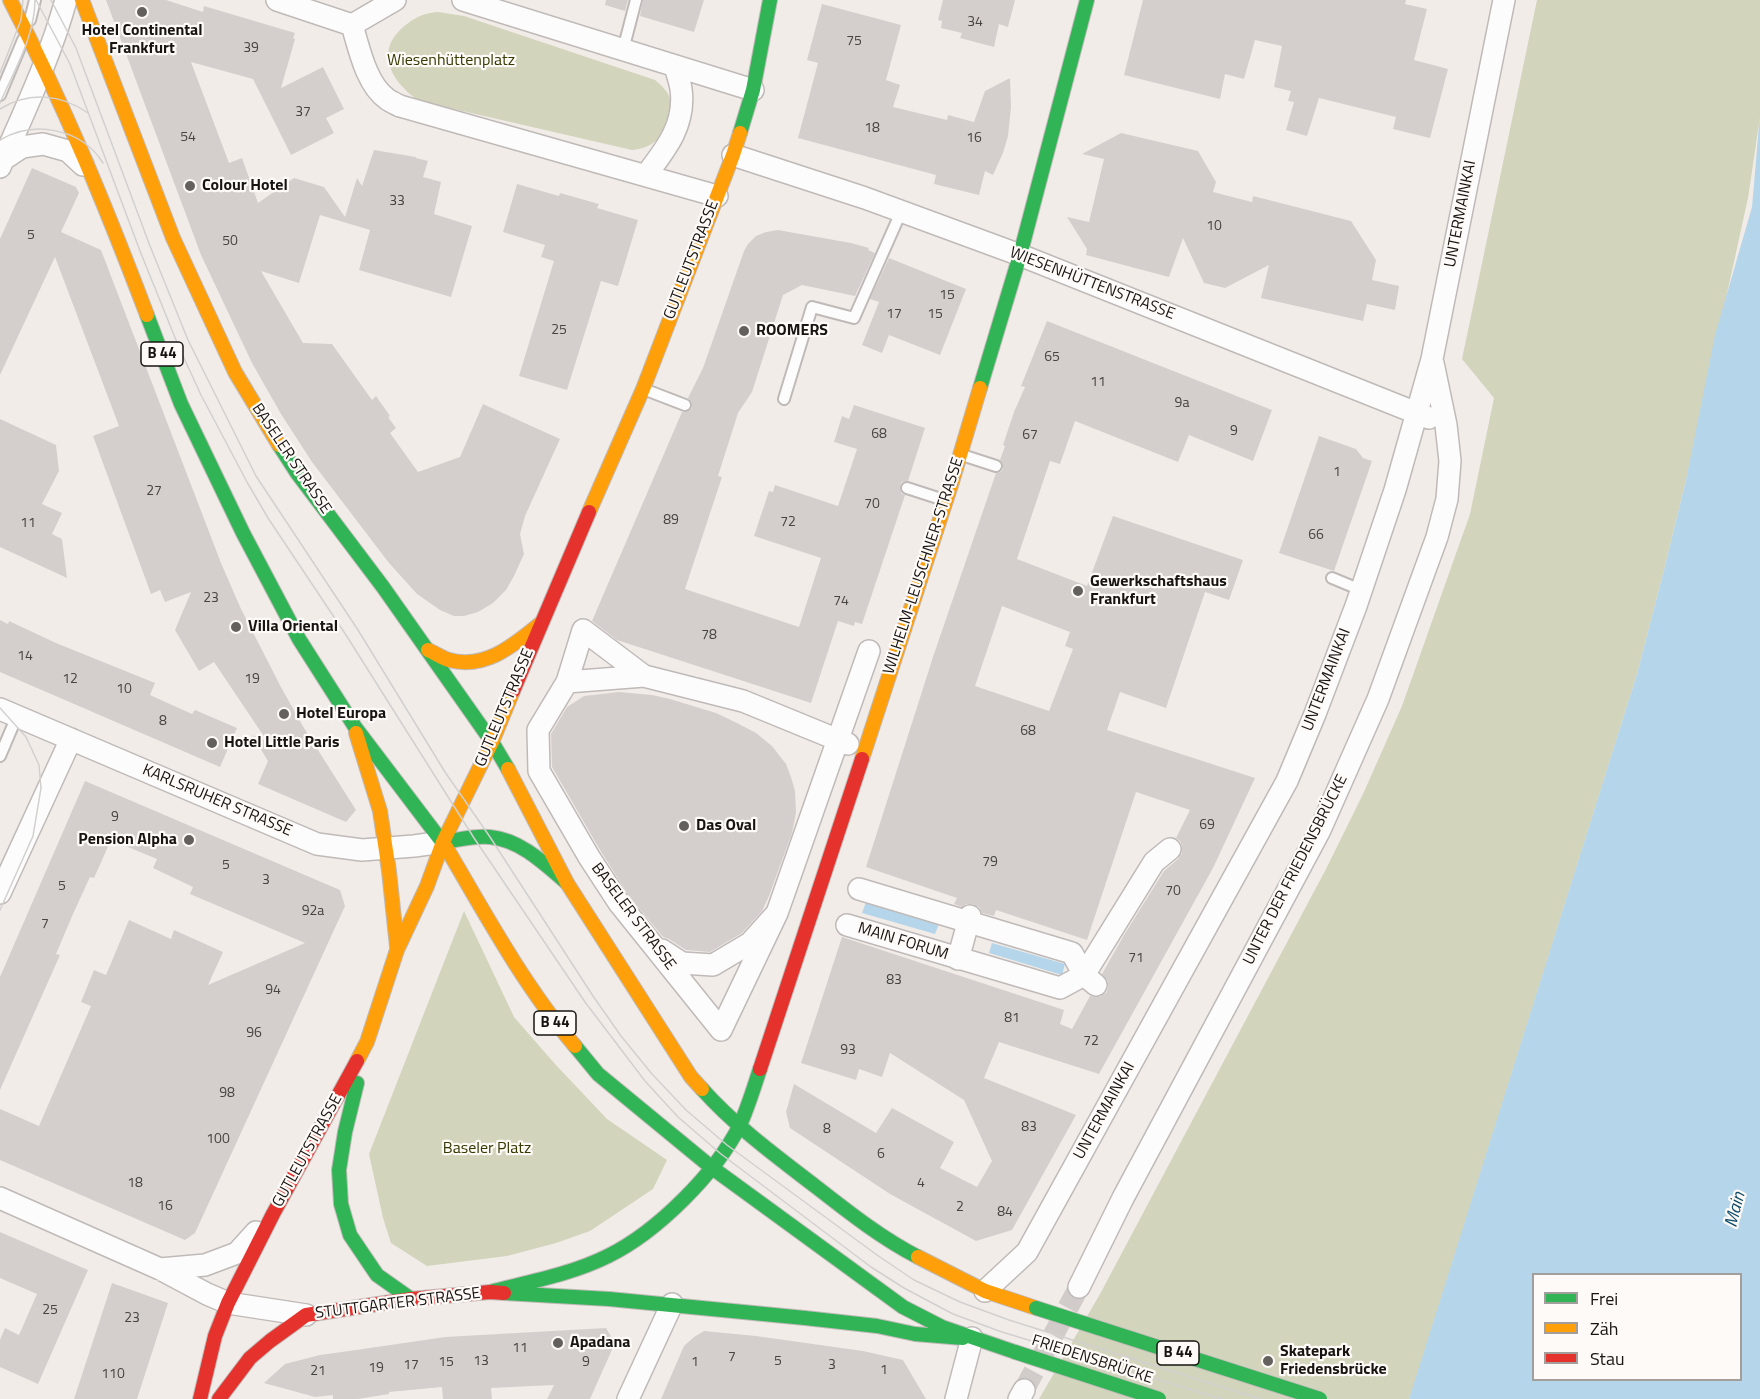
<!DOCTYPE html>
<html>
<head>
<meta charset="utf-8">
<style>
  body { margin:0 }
  #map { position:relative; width:1760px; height:1399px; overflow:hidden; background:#f2ece9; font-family:"Titillium Web",sans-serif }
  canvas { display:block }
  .legend { position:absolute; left:1532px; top:1273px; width:210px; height:108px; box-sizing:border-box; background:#fefaf7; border:2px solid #a29e9b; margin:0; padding:8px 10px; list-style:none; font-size:18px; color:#171412 }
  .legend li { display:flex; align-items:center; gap:12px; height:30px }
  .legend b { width:30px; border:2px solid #a29e9b }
</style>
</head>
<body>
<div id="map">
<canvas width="1760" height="1399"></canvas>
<ul class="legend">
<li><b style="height:8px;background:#30b455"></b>Frei</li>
<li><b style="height:8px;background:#ff9f0a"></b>Zäh</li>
<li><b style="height:8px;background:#e5322d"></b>Stau</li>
</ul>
</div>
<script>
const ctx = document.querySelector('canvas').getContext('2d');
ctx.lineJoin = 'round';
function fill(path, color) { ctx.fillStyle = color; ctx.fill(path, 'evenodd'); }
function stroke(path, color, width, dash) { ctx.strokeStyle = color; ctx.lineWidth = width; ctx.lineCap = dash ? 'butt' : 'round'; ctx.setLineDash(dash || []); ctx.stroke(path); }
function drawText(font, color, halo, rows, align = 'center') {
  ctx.font = font + ' "Titillium Web",sans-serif'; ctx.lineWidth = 4.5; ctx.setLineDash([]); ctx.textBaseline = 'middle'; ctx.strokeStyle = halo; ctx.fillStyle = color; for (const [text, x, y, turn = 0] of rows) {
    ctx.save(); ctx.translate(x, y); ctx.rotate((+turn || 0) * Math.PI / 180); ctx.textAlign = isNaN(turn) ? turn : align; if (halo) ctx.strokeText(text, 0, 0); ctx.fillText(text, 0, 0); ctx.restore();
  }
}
fill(new Path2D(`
  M1537 0H1760V117L1748 198 1686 480 1664 570 1637 674 1412 1391 1409 1399H1039L1100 1294 1326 869 1363 794 1402 706 1470 514 1494 398 1462 359Z
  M438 12 464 16 655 80C661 85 668 91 670 99 671 103 670 109 669 113 665 135 655 148 632 150L419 101C390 81 373 49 407 24 417 16 425 13 438 12Z
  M464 911 514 1017 555 1064 607 1119 667 1160 653 1189 590 1231 556 1243 507 1256 427 1266 391 1243 383 1218 369 1154Z`), '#d2d4bc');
fill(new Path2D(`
  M1760 114V1399H1409L1637 674 1664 570 1686 480 1715 335 1752 207ZM1534 1274H1740V1380H1534Z
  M866 902 939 924 935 934 862 913Z
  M992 943 1065 964 1062 975 989 953Z`), '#b5d6ea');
fill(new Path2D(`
  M106 0H166L203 12 204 6 295 33 293 38 295 39 281 88 323 67 344 109 326 118 334 133 291 155 253 79 191 62 229 163 242 158 258 203 294 178 324 187 345 217 357 178 362 186 374 150 416 157V158L428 161 423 177 441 182 434 214 472 226 451 297 359 270 370 230 320 215 299 283 261 271 303 343 332 344 372 400 376 396 390 416 388 417 396 428 390 433 418 472 460 457 483 404 560 439 525 516 520 534 524 554 514 576 506 590 493 603 478 612 464 616H454L440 610 417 594 389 563 312 462 281 414 252 363 201 255Z
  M606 0H628L625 11 605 5Z
  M643 0H704L694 32 640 16Z
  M943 0H1015L1008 27 999 24 994 47 960 38 962 33 941 28 942 21 938 20Z
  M1143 0H1406L1405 4 1427 9 1414 60 1448 69 1430 138 1393 129 1396 117 1319 98 1307 136 1286 130 1294 102 1288 101 1291 91 1274 87 1282 46 1255 40 1244 79 1225 74 1220 99 1124 75Z
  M822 4 901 25 886 80 900 85 893 107 947 120 948 115 974 122 985 91 1010 78 1011 107 1008 136 1003 153 993 175 985 171 979 195 934 184 936 175 798 138 818 63 807 60Z
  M1121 133 1198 151 1216 182 1213 192 1252 202 1253 196 1351 221 1376 260 1372 280 1399 286 1395 310 1367 304 1363 321 1261 298 1269 265 1225 288 1204 283 1183 238 1169 277 1086 255 1087 249 1067 217 1089 222 1104 159 1082 154Z
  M32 168 76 187 79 193 61 232 101 250 221 563 241 609 282 689 304 728 356 810 346 822 258 784 268 761 252 735 267 741 214 662 199 671 175 630 191 592 165 602 160 590 151 594 93 436 119 426 55 257 0 375V239Z
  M517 184 559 196 560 193 599 204 597 208 638 220 618 286 601 281 567 390 519 376 554 261 541 257 545 245 503 232Z
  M778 230 851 243 869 248 868 250 875 253 855 296 802 285 783 295 752 392 738 413 718 476 722 477 685 589 799 627 821 558 754 536 769 491 773 492 775 485 838 506 857 449 834 442 842 416 849 419 854 405 925 428 908 481 902 482 900 486 901 493 905 495 862 624 855 622 854 626 838 621 811 703 617 640 592 621 682 412H687L692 408V403L688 398 703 368 744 251 748 244 756 236 766 232Z
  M889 258 966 289 940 355 889 335 882 353 862 345 879 302 870 299Z
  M1047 321 1272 410 1253 461 1189 435 1178 462 1075 421 1060 464 1050 461 1017 559 1087 586 1113 516 1243 560 1229 600 1205 592 1166 708 1120 692 1107 730 1255 778 1213 868 1099 1074 999 1042 984 1078 1076 1115 1012 1230 976 1241 890 1194 790 1128 786 1112 794 1084 876 1133 892 1108 954 1142 940 1168 977 1187 992 1161 964 1100 890 1053 882 1077 859 1069 856 1080 801 1063 842 937 1064 1010 1060 1024 1072 1029 1090 996 1100 997 1106 993 1108 988V981L1102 974 1124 935 1164 871 1178 859 1182 853V846L1180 841 1176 838 1190 810 1136 792 1087 940 996 910 994 916 982 913 979 907 973 904H966L962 907 954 904 957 898 866 867 933 657 996 473 1001 472 1003 469V464L1000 460 1005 446 1003 445 1014 412 1025 387 1021 386ZM1002 606 1070 632 1065 646 1073 649 1049 711 975 686Z
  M0 419 56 445 59 471 42 504 62 513 52 534 62 539 67 578 0 547Z
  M1319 436 1356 449 1363 458 1372 461 1334 571 1279 553Z
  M0 620 8 624 9 621 56 643 155 683 150 695 192 714 195 710 237 728 220 767 0 672Z
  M619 692 652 695 670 699 716 713 737 723 756 733 772 746 786 764 791 777 795 791 796 813 792 833 769 896 762 911 742 933 710 952 686 950 669 939 663 937 629 896 600 850 552 767 551 734 567 707 584 696Z
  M85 781 340 890 345 906 195 1233 185 1240 0 1160V1109L39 1126 91 1006 81 1002 94 970 106 975 129 920 171 939 174 930 223 952 208 985 305 943 190 894 193 887 153 868 157 859 111 840 94 878 90 877 73 914 56 954 60 955 0 1090V977Z
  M0 1232 88 1270 38 1384 0 1367V1340L5 1328 19 1335 37 1294 0 1278Z
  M112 1283 168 1303 137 1399H74Z
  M606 1328 615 1343 590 1399H547L554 1385 491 1388 492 1399H443L442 1387 389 1392V1394L358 1399H333V1395L315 1397 264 1383 285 1364 320 1355 356 1350 445 1337Z
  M704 1331 756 1336 863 1351 903 1360 926 1399H661L684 1346 694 1337Z`), '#d4cfcc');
stroke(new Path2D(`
  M1024 1390 1079 1287`), '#d1ccc9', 21, [21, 10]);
const lane = new Path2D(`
  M30 20 35 0
  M623 50 636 0
  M0 95 23 40
  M646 390 685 405
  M784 399 812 307 854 318 901 212
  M962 455 996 466
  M907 488 944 500
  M1332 578 1361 590
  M0 756 17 716`);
const street = new Path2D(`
  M277 0 352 25
  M395 0 352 25C359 48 366 84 387 99 391 102 396 104 400 106L717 196
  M463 0 753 90
  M733 155 865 198 1020 255 1429 418
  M4 159 22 147 43 144 68 151 83 165
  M0 167C24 112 50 58 66 0
  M646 175C666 149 686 124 681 89 680 82 677 74 675 66
  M567 682 583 630 644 676
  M0 709 317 844 362 850 414 846 443 842
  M859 889 1072 953 1084 975 1096 985
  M0 893 71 739
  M777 913 721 1030 619 903 589 857 539 771 538 730 567 682 644 676 743 701 848 744
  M847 925 1060 988 1084 975 1154 862 1170 849
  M662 950 682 963 713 965 750 943 777 913 869 651
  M958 959 970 916
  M0 1198 160 1269 207 1294 228 1303 306 1315
  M160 1269 205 1265 237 1253 256 1232
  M1079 1287 1123 1198 1320 830 1378 699 1437 537 1447 499 1450 461 1446 425 1433 363
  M985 1291 1027 1252 1287 781 1315 714 1356 606 1395 490 1432 359 1504 0
  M628 1399 672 1304
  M956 1399 972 1338
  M1019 1399 1024 1390`);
const fast = new Path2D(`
  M740 133 753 90 770 0
  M147 315 181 404 243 533 299 639 355 727 446 847
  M980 388 1020 255 1087 0
  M279 445 297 473 383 587 492 742 508 769
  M443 842C458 840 475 835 490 837 521 840 545 864 567 883
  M575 1046 598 1074 711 1167 903 1307 942 1327 1015 1352
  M357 1083 345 1132 339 1170 341 1204 350 1235 377 1275 411 1299
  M702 1089C735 1126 776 1156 815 1186 847 1211 881 1238 918 1257
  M490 1292C529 1282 572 1274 608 1256 657 1232 716 1173 740 1125 748 1107 754 1087 760 1069
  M504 1293 609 1299 805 1318 877 1326 915 1334 963 1338`);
const slow = new Path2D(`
  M10 0C63 102 106 207 147 315
  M82 0 173 238 235 372 279 445
  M589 512 643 389 733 155 740 133
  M428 650C435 653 442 658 449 660 486 670 515 644 541 623
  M356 733 380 811 389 871 397 947
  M862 759 952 482 980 388
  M508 769 567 883 691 1077 702 1089
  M446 847C485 914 525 987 575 1046
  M357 1061 367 1042 397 950 427 886 443 842 492 742 513 691
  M918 1257 985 1291 1036 1308`);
const jam = new Path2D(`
  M513 691 589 512
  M760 1069 862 759
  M200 1399 215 1336 228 1303 273 1214 357 1061
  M219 1399 250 1358 270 1341 306 1315 411 1299 490 1292 504 1293`);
stroke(lane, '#bfbab8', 14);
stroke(street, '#bfbab8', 24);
stroke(fast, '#bfbab8', 16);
stroke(slow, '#bfbab8', 16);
stroke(jam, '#bfbab8', 16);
stroke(lane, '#fdfcfc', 10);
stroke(street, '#fdfcfc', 21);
stroke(fast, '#30b455', 14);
stroke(slow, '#ff9f0a', 14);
stroke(jam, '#e5322d', 14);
stroke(new Path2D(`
  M36 0 70 64 140 251 178 345 201 395 247 482 268 518 346 635 474 838 585 1002 645 1081 678 1117 721 1154 871 1267 904 1288 953 1314 1002 1332 1222 1399
  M51 0 76 48 150 246 188 340 256 476 358 630 445 772 490 837 593 996 621 1036 652 1074 686 1110 727 1145 877 1255 914 1280 960 1302 1009 1320 1260 1399
  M0 73 21 20 23 0
  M0 103C14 71 35 36 35 0
  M0 109C29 91 61 94 88 113
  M0 140C34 120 81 128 103 163
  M0 708 26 737 39 765 41 788 33 836 0 910`), '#d2d0cf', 1.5);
const fastBridge = new Path2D(`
  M1036 1308 1320 1399
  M1015 1352 1159 1399`);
stroke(fastBridge, '#bfbab8', 16, []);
stroke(fastBridge, '#30b455', 14);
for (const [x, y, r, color] of [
  [142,12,6,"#64605d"],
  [190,186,6,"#64605d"],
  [744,331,6,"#64605d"],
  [1078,591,6,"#64605d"],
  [236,627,6,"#64605d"],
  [284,714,6,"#64605d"],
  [212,743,6,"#64605d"],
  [684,826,6,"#64605d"],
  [189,840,6,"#64605d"],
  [558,1343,6,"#64605d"],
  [1268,1361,6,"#64605d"]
]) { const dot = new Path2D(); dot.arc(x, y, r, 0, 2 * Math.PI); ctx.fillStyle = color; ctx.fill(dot); stroke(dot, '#fefaf7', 2); }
drawText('14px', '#464340', null, [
  ["34",975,23],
  ["75",854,42],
  ["39",251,49],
  ["37",303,113],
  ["18",872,129],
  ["54",188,138],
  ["16",974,139],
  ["33",397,202],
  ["10",1214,227],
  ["5",31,236],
  ["50",230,242],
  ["15",947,296],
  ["17",894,315],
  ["15",935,315],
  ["25",559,331],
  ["65",1052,358],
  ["11",1098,383],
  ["9a",1182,404],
  ["9",1234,432],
  ["68",879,435],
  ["67",1030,436],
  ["1",1337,473],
  ["27",154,492],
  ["70",872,505],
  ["89",671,521],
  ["72",788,523],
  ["11",28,524],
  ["66",1316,536],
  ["23",211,599],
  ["74",841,602],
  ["78",709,636],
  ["14",25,657],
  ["12",70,680],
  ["19",252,680],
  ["10",124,690],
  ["8",163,722],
  ["68",1028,732],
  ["9",115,818],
  ["69",1207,826],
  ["79",990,863],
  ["5",226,866],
  ["3",266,881],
  ["5",62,887],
  ["70",1173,892],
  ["92a",313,912],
  ["7",45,925],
  ["71",1136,959],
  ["83",894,981],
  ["94",273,991],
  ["81",1012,1019],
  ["96",254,1034],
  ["72",1091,1042],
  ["93",848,1051],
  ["98",227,1094],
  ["83",1029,1128],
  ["8",827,1130],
  ["100",218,1140],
  ["6",881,1155],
  ["18",135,1184],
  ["4",921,1184],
  ["16",165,1207],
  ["2",960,1208],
  ["84",1005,1213],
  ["25",50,1311],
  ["23",132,1319],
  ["11",520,1349],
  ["7",732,1358],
  ["13",481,1362],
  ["5",778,1362],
  ["15",446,1363],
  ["9",586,1363],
  ["1",695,1363],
  ["17",411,1366],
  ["3",832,1366],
  ["19",376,1369],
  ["1",884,1371],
  ["21",318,1372],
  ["110",113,1375]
]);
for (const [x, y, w] of [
  [162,354,42],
  [555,1023,42],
  [1178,1353,42]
]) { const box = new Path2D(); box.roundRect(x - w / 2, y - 12, w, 24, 4.5); ctx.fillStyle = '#fefaf7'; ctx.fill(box); stroke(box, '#171412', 1.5); }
drawText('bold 15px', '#171412', null, [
  ["B 44",162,354],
  ["B 44",555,1023],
  ["B 44",1178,1353]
]);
drawText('bold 16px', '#171412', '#fefaf7', [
  ["Hotel Continental",142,31,"center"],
  ["Frankfurt",142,49,"center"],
  ["Colour Hotel",202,186],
  ["ROOMERS",756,331],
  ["Gewerkschaftshaus",1090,582],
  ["Frankfurt",1090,600],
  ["Villa Oriental",248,627],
  ["Hotel Europa",296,714],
  ["Hotel Little Paris",224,743],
  ["Das Oval",696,826],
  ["Pension Alpha",177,840,"right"],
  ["Apadana",570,1343],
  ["Skatepark",1280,1352],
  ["Friedensbrücke",1280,1370]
], 'left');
drawText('16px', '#333a00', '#fefaf7', [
  ["Wiesenhüttenplatz",451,61],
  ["Baseler Platz",487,1149]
]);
drawText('16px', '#171412', '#fefaf7', [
  ["UNTERMAINKAI",1461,214,-79],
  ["GUTLEUTSTRASSE",692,260,-69],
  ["WIESENHÜTTENSTRASSE",1092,284,21],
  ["BASELER STRASSE",291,459,56],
  ["WILHELM-LEUSCHNER-STRASSE",924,566,-72],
  ["UNTERMAINKAI",1327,680,-69],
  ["GUTLEUTSTRASSE",505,708,-67],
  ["KARLSRUHER STRASSE",217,801,23],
  ["UNTER DER FRIEDENSBRÜCKE",1296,870,-63],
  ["BASELER STRASSE",633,917,53],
  ["MAIN FORUM",903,942,17],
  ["UNTERMAINKAI",1105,1111,-61],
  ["GUTLEUTSTRASSE",308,1151,-61],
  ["STUTTGARTER STRASSE",398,1304,-7],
  ["FRIEDENSBRÜCKE",1092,1360,18]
]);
drawText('italic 18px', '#0e4c6a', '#fefaf7', [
  ["Main",1736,1210,-76]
]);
</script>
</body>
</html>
